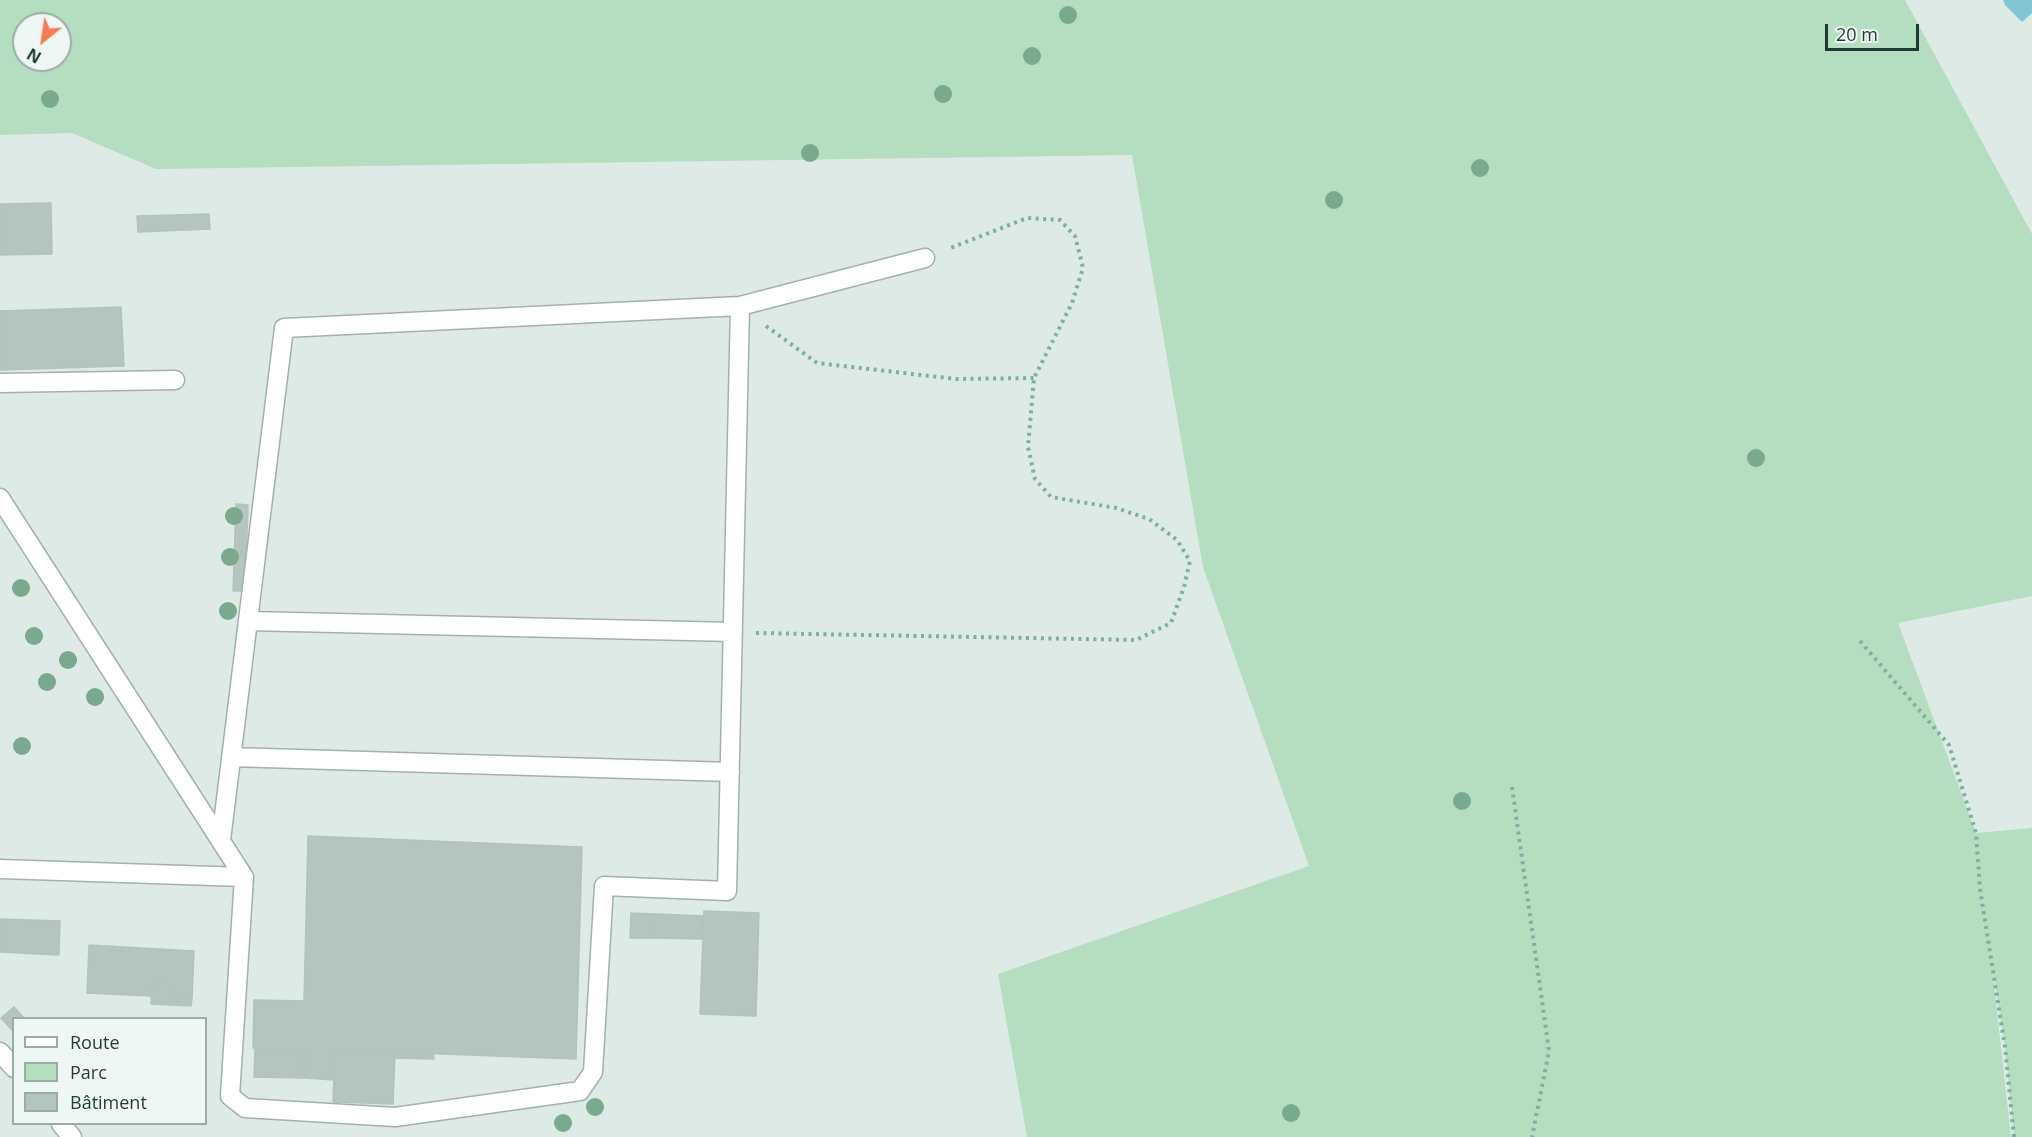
<!DOCTYPE html>
<html>
<head>
<meta charset="utf-8">
<style>
  body { margin:0 }
  #map { position:relative; width:2032px; height:1137px; overflow:hidden; background:#deeae5; font-family:"Open Sans",sans-serif }
  canvas { display:block }
  .legend { position:absolute; left:12px; top:1017px; width:195px; height:108px; box-sizing:border-box; background:#eef7f3; border:2px solid #9baca6; margin:0; padding:8px 10px; list-style:none; font-size:18px; color:#1f3b33 }
  .legend li { display:flex; align-items:center; gap:12px; height:30px }
  .legend b { width:30px; border:2px solid #9baca6 }
  .north { position:absolute; left:12px; top:12px; width:60px; height:60px; box-sizing:border-box; background:#eef7f3; border:2px solid #9baca6; border-radius:50%; rotate:210deg; font-size:16px; font-weight:700; line-height:24px; text-align:center; color:#1f3b33 }
  .north::after { content:''; display:block; margin:auto; width:21px; height:27px; background:#f97a4d; clip-path:polygon(50% 0,100% 100%,50% 72%,0 100%) }
  .scale { position:absolute; left:1825px; top:24px; width:94px; height:27px; box-sizing:border-box; border:3px solid #1f3b33; border-top:0; padding-left:8px; font-size:18px; line-height:21px; white-space:nowrap; color:#1f3b33; -webkit-text-stroke:4px #eef7f3; paint-order:stroke }
</style>
</head>
<body>
<div id="map">
<canvas width="2032" height="1137"></canvas>
<ul class="legend">
<li><b style="height:8px;background:#fff"></b>Route</li>
<li><b style="height:16px;background:#b5ddc0"></b>Parc</li>
<li><b style="height:16px;background:#b3c5be"></b>Bâtiment</li>
</ul>
<div class="north">N</div>
<div class="scale">20 m</div>
</div>
<script>
const ctx = document.querySelector('canvas').getContext('2d');
ctx.lineJoin = 'round';
function fill(path, color) { ctx.fillStyle = color; ctx.fill(path, 'evenodd'); }
function stroke(path, color, width, dash) { ctx.strokeStyle = color; ctx.lineWidth = width; ctx.lineCap = dash ? 'butt' : 'round'; ctx.setLineDash(dash || []); ctx.stroke(path); }
fill(new Path2D(`
  M0 0H1905L2032 234V596L1898 623 1976 833 2032 828V1137H2014L2005 1047 1992 966 2011 1137H1027L998 974 1309 866 1203 567 1132 155 156 169 72 133 0 135ZM24 24H60V60H24Z`), '#b5ddc0');
fill(new Path2D(`
  M2003 0H2032V13L2022 22 2005 5Z`), '#82c5d3');
const building = new Path2D(`
  M51 203 52 254 0 255V204Z
  M209 214 210 229 138 232 137 216Z
  M121 307 124 366 0 370V311Z
  M236 504 248 505 245 591H233Z
  M308 836 582 847 576 1059 335 1050 334 1080 304 1078V1050L253 1048 254 1000 304 1001Z
  M704 911 759 913 756 1016 700 1014Z
  M631 913 656 914 655 938H630Z
  M656 914 703 916V939L655 938Z
  M0 919 60 921 59 955 0 952Z
  M89 945 194 951 192 998 169 997 170 983 152 982V996L87 993Z
  M152 982 170 983 169 997 192 998 191 1006 151 1004Z
  M14 1007 24 1018H14L12 1030 1 1018Z
  M255 1048 304 1050V1078L254 1077Z
  M335 1050 395 1053 393 1104 333 1102Z
  M395 1053 433 1054 434 1059 395 1058Z`);
fill(building, '#b3c5be');
stroke(building, '#b0c4bc', 1.5);
const minor = new Path2D(`
  M0 383 175 380
  M0 498 244 877 0 869
  M248 621 733 632
  M231 757 730 772
  M221 840 284 328 740 306 925 258
  M244 877 230 1096 245 1108 395 1117 580 1091 593 1072 604 886 727 891 740 306
  M0 1052 14 1068
  M61 1124 72 1137`);
stroke(minor, '#a1b2ac', 21);
stroke(new Path2D(`
  M766 326 817 363 956 379 1034 378
  M756 633 1136 640 1171 623 1184 587 1190 561 1177 540 1149 519 1116 508 1051 497 1035 479 1028 447 1034 378 1072 303 1083 268 1075 236 1060 220 1027 218 948 249
  M1860 641 1949 745 1976 833 1980 889 2005 1047 2014 1137
  M1512 787 1549 1051 1532 1137`), '#7cb0a0', 4, [3, 4.5]);
stroke(minor, '#fff', 18);
ctx.fillStyle = '#79a98e';
for (const [x, y] of [
  [1068,15],
  [1032,56],
  [943,94],
  [50,99],
  [810,153],
  [1480,168],
  [1334,200],
  [1756,458],
  [234,516],
  [230,557],
  [21,588],
  [228,611],
  [34,636],
  [68,660],
  [47,682],
  [95,697],
  [22,746],
  [1462,801],
  [595,1107],
  [1291,1113],
  [563,1123]
]) { ctx.beginPath(); ctx.arc(x, y, 9, 0, 2 * Math.PI); ctx.fill(); }
</script>
</body>
</html>
